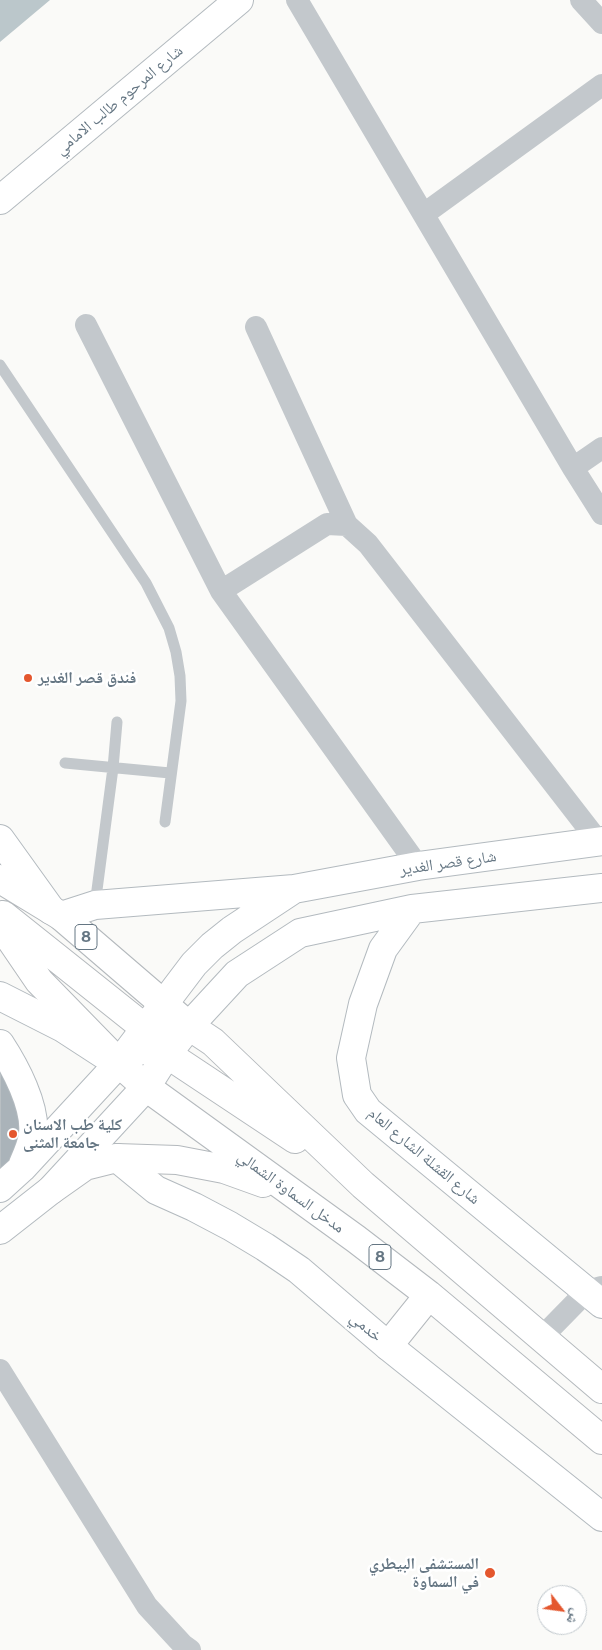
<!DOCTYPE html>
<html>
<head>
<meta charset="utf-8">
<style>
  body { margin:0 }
  #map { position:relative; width:602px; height:1650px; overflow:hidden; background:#fafaf8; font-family:"Public Sans","Noto Naskh Arabic",sans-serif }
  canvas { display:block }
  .north { position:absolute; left:537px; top:1585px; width:50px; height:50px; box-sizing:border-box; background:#fff; border:1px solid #c1c8cd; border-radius:50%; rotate:120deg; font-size:14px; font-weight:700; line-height:20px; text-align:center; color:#657683 }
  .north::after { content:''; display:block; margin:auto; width:18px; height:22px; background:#e4572e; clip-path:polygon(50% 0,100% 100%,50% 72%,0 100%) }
</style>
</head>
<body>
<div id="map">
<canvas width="602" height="1650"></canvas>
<div class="north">ش</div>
</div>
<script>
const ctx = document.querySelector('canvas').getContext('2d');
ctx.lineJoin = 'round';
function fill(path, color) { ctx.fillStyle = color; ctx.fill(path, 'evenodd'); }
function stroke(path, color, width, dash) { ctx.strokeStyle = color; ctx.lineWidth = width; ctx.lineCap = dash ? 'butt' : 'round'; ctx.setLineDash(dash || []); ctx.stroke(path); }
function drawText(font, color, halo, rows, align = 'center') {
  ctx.font = font + ' "Public Sans","Noto Naskh Arabic",sans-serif'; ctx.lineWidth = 5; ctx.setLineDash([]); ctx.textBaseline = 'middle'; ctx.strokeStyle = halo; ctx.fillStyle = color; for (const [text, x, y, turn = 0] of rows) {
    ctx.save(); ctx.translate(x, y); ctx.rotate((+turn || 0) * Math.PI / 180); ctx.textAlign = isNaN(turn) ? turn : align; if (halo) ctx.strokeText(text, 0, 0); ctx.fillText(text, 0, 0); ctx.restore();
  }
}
fill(new Path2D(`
  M0 0H50L0 42Z`), '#bbc7cb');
const building = new Path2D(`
  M0 1059 25 1112V1156L0 1180Z`);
fill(building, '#aab3b9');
stroke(building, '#dcdcda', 1);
const secondary = new Path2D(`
  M0 200 239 0
  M0 839 51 910
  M412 909 383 949 363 1004 351 1058 357 1095 368 1111 602 1304
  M61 916 95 905 294 889 418 866 602 841
  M0 996 63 1028 103 1054
  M0 1044C15 1067 36 1106 33 1134 32 1144 27 1155 23 1164
  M117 1158 156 1190 194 1207 230 1226 265 1247 299 1270 388 1346 602 1517
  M0 1188 22 1168 119 1063 194 964 212 946 232 930 291 891
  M0 1230 51 1190 146 1087 167 1054 189 1026 237 974 300 933 412 909 602 888`);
const trunk = new Path2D(`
  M0 879 61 916 189 1026 213 1042 363 1185 602 1389
  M3 915 146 1029C159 1036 169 1038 182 1031
  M0 924 39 981 119 1063 146 1087 356 1239 429 1295 602 1440
  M119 1063C136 1049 146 1046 167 1054L295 1139
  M51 1190 85 1166 117 1158 177 1160 224 1169 263 1183
  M388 1346 429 1295`);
stroke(secondary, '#b3babf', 30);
stroke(trunk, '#b4b9bd', 30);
stroke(new Path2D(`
  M0 365 146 583 169 628 176 652 180 676 181 701 165 822
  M65 763 170 773
  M95 905 113 768 117 722`), '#c3c8cc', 11);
stroke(new Path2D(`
  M297 0 573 468 602 514
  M581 0 602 23
  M424 214 602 85
  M86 325 221 591 418 866
  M256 327 347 525
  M573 468 602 448
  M221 591 327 524 347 525 368 544 598 841
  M541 1338 587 1291 602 1287
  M0 1370 147 1606 183 1645 190 1650`), '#c3c8cc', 22);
stroke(secondary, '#fff', 28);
stroke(trunk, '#fff', 28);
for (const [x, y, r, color] of [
  [28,678,5,"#e4572e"],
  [13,1134,5,"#e4572e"],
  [490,1573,6,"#e4572e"]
]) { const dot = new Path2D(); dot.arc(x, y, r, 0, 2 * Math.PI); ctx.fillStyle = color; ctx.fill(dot); stroke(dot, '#fff', 2); }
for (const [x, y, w] of [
  [86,937,22],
  [380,1257,22]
]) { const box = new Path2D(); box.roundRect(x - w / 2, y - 12.5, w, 25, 4); ctx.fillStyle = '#fff'; ctx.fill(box); stroke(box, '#657683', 1); }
drawText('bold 15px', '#657683', null, [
  ["8",86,937],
  ["8",380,1257]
]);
drawText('16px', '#657683', '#fff', [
  ["شارع المرحوم طالب الامامي",119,100,-40],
  ["شارع قصر الغدير",448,863,-8],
  ["شارع القشلة الشارع العام",424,1156,40],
  ["مدخل السماوة الشمالي",291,1192,36],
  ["خدمي",366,1327,40]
]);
drawText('bold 16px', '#657683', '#fff', [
  ["فندق قصر الغدير",38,678],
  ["كلية طب الاسنان",23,1125],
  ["جامعة المثنى",23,1143],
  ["المستشفى البيطري",479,1564,"right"],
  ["في السماوة",479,1582,"right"]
], 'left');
</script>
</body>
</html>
